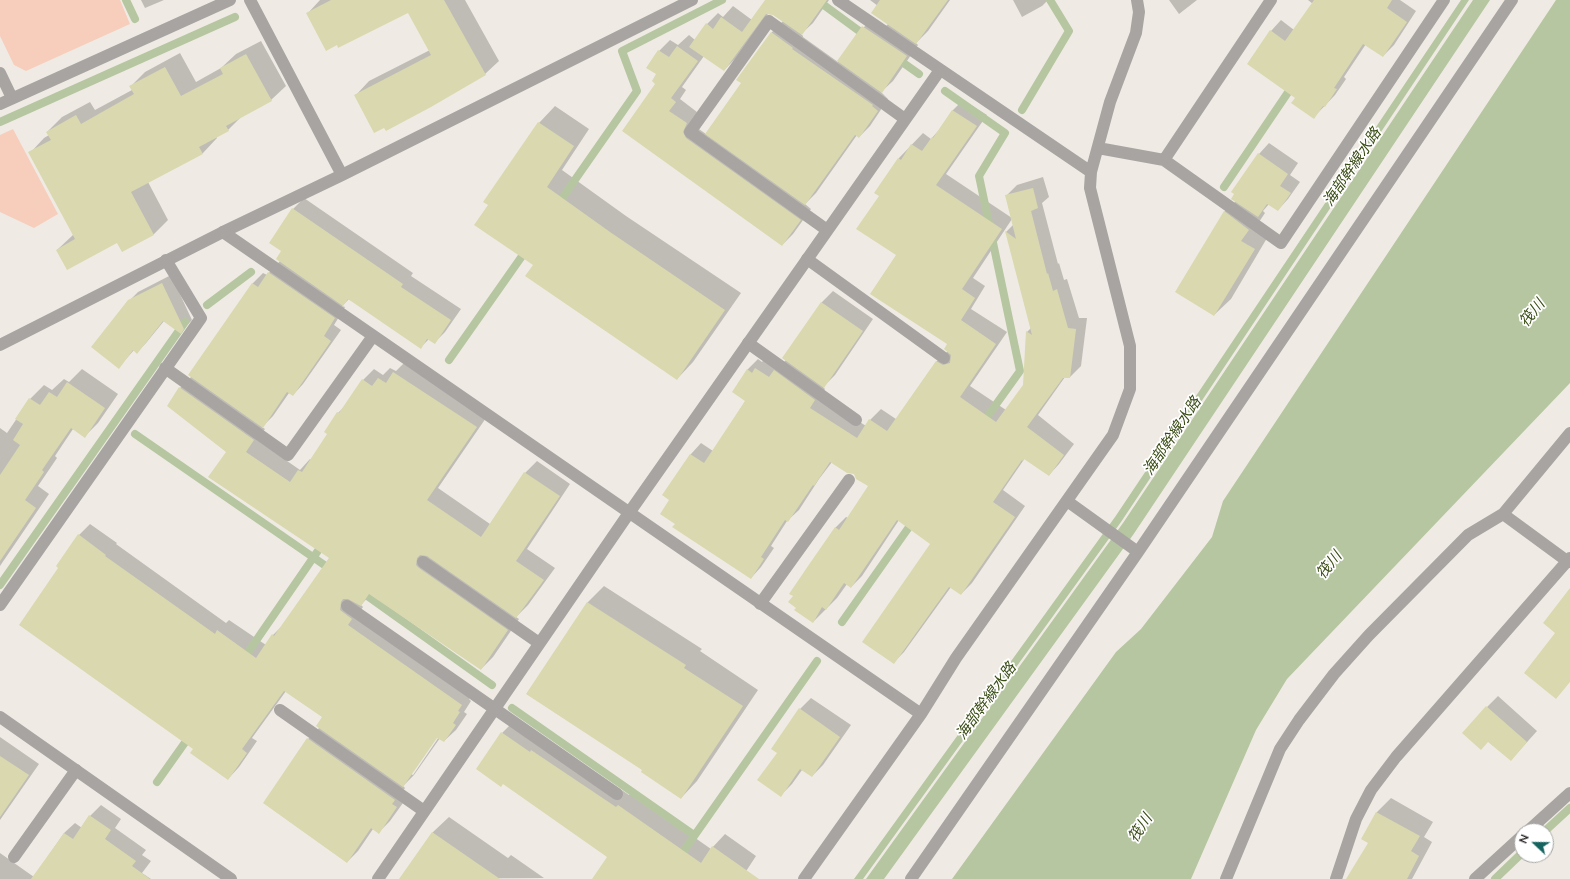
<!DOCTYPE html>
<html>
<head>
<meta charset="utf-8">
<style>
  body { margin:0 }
  #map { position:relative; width:1570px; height:879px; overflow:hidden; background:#efebe4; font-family:Lato,sans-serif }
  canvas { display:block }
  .north { position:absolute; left:1514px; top:823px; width:40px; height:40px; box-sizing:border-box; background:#fff; border:1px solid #a5a4a3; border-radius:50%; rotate:292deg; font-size:11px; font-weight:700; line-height:16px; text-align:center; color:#1d1c1a }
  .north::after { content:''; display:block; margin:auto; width:14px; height:18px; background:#166460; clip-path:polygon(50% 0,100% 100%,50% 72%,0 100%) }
</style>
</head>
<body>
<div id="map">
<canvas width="1570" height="879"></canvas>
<div class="north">N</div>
</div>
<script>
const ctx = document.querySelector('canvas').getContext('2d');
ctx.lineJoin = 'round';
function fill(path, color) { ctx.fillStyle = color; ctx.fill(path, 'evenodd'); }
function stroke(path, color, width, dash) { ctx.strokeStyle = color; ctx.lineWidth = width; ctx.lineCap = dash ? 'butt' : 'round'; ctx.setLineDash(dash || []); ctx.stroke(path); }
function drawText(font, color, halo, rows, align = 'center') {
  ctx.font = font + ' Lato,"Noto Sans JP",sans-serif'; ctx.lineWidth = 3.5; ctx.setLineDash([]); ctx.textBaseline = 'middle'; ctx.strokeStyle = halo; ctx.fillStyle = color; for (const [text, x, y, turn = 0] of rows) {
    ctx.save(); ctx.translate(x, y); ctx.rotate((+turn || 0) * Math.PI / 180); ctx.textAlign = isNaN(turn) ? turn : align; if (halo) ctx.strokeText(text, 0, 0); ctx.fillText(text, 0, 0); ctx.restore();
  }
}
fill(new Path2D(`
  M0 0H120L130 24 26 71 14 65 0 36Z
  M13 129 58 214 34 228 0 212V135Z`), '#f7cdbc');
fill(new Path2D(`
  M1461 0H1469L1121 522 863 879H854L1115 517Z
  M1473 0H1490L1133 535 884 879H866L1123 523Z
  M1556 0H1570V383L1287 679 1256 730 1191 879H952L1116 652 1141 629 1212 537 1223 501Z`), '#b6c6a0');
fill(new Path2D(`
  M141 0H164L145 8Z
  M320 0H465L499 61 485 74 356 95 369 81 430 50 408 12 337 44 308 13Z
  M767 0H829L813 23 801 34 803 36V37L838 62 858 33 869 22 881 31 888 24 878 6 870 0H950L928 31 916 43 918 45 893 81 881 92 888 99 870 126 859 137 857 135 816 193 805 204 811 209 793 234 782 245 623 131 656 84 659 51 670 40 678 45 689 35 695 40 707 24 718 13 723 17 733 6 752 20ZM768 14H774L783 21 772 32 738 80 743 83 706 134 696 127 697 112 680 99 686 90 682 87 704 56 724 70 735 59Z
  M1013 0H1048L1042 6 1022 17Z
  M1169 0H1197L1179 14Z
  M1308 0H1400L1416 11 1394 45 1383 56 1366 44 1344 77 1346 79 1335 95 1314 117 1296 97 1248 64 1271 31 1281 20 1294 30 1313 4Z
  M261 41 286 86 271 100 242 116 228 130 216 136 217 138 203 153 148 182 168 220 154 234 122 251 117 242 57 250 74 234 30 153 44 138 49 135 47 132 62 117 90 102 95 110 132 90 131 86 145 72 180 53 196 82 221 68 236 54Z
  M963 100 987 115 946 174 1012 218 1006 196 1017 185 1043 177 1049 197 1042 203 1058 264 1059 263 1064 280 1067 279 1079 318H1087L1081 366 1070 377H1065L1038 415 1074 444 1059 464 1049 475 1025 458 1003 490 1025 506 972 583 961 594 951 587 904 652 893 663 932 543 899 520 862 576 851 587 847 584 837 598 813 622 835 528 846 517 848 518 869 486 854 473 832 462 819 479 799 510 787 521 771 546 774 548 761 567 751 578 676 523 671 500 663 495 691 454 701 443 713 451 746 400 747 370 758 359 762 362 766 357 780 366 786 360 783 358 822 302 833 291 873 319 835 375 823 387 825 389 820 396 866 426 870 420 881 409 896 419 936 362 948 351 949 344 897 255 880 196 876 193 899 158 923 133 931 139 939 130 952 111ZM1012 219 1014 224 1006 232 1031 328 1027 332 1024 385 1006 410 970 386 1007 332 971 309 985 286 973 278Z
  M555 106 589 129 562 170 626 216 741 293 693 362 677 379 534 264 489 204 485 202 539 123Z
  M1269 143 1298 163 1290 175 1300 182 1288 199 1278 210 1269 204 1263 211 1265 213 1257 225 1270 233 1231 299 1214 315 1224 212 1236 201 1259 154Z
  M304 198 413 273 411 276 461 309 445 332 434 343 429 339 421 347 349 299 342 306 345 307 334 325 341 330 303 384 293 395 289 393 273 416 262 427 265 429 257 440 300 470 310 459 311 460 329 434 338 413 346 405 363 380 374 369 383 375 390 368 396 371 405 362 488 415 438 488 490 524 525 473 537 461 570 484 527 549 555 568 528 605 516 617 519 619 493 657 481 669 371 594 361 605 363 607 359 613 472 694 469 699 471 701 464 712 467 714 456 730 444 741 440 738 414 775 403 786 405 788 402 792 408 796 390 821 379 832 373 829 358 851 347 862 308 739 320 727 323 717 286 691 252 738 257 741 239 767 228 779 194 749 60 568 79 535 90 524 117 543 116 544 226 623 229 620 266 645 273 635 285 623 330 557 228 452 180 388 192 376 252 284 263 273 267 275 280 261 293 209ZM439 733 441 734 413 775 411 774Z
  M171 275 192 320 181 332 164 321 146 343 137 352 134 350 119 367 129 301 138 292Z
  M82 369 118 394 98 423 85 436 73 429 55 456 57 458 38 486 49 494 0 566V428L7 433 30 399 44 385 52 390 64 379 69 382Z
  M604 586 702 649 700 651 758 690 697 781 681 798 644 769 527 694 588 602Z
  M1498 696 1537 731 1511 760 1487 707Z
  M811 698 851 725 823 765 812 776 802 770 792 784 781 795 778 752 800 709Z
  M515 720 545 738 629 795 631 793 711 849 725 834 756 856 741 879H593L609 857 502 733Z
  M0 737 39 764 0 820Z
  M1391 798 1433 822 1424 837 1432 842 1412 879H1347L1369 843 1362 839 1377 812Z
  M101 805 121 819 115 828 146 850 142 855 151 861 142 873 151 879H0V853L34 877 64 833 75 823 82 828 90 816Z
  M449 817 508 858 511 855 544 878 400 879 433 832Z`), '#0003');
stroke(new Path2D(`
  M126 0 135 19
  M817 0 866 36
  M895 57 919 74
  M945 91 1005 133 979 176 1020 371 982 424
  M1022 110 1069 31 1050 0
  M0 122 235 17
  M1224 187 1293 85
  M556 207 637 91 622 51 722 0
  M207 305 251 272
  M449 360 527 249
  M135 434 333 571
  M0 585 185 322
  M359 590 492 685
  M842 622 914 520
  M242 661 324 542
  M512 708 694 835
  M157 782 191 734
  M1545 831 1570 808
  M678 859 817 661
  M1495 879 1522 853`), '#b6c6a0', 8);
fill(new Path2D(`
  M331 0H444L486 75 431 107 386 131 384 128 374 133 354 95 431 55 408 13 338 48 337 45 326 51 306 13Z
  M765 0H827L802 35 773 15 766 14 724 71 689 47 706 23 713 29 721 17 742 32Z
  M880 0H948L916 44 871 13Z
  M1314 0H1392L1387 8 1407 22 1383 57 1363 44 1334 88 1337 89 1325 107 1323 106 1314 119 1291 103 1295 98 1247 64 1270 30 1285 41Z
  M862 26 907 56 882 93 837 61Z
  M771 32 793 48 792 49 873 105 872 106 878 111 859 138 855 135 805 205 705 134 741 83 736 80Z
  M677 46 698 61 671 98 676 102 669 111 687 123 683 132 686 138 801 220 782 246 622 131 655 84 652 81 656 74 646 68 658 50 669 57Z
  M246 54 272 101 226 126 229 131 199 147 203 154 131 192 154 235 122 252 117 243 67 270 56 250 75 239 28 152 51 140 46 132 76 115 81 124 134 94 129 86 165 67 181 96 223 74 220 68Z
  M952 110 977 126 936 185 1002 229 962 289 975 298 961 320 996 344 960 397 996 422 1023 385 1026 331 1032 335 1005 231 1016 239 1005 195 1033 188 1038 208 1031 211 1047 274 1048 273 1053 291 1057 289 1068 328 1076 329 1070 378H1063L1027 427 1064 455 1049 476 1024 459 1023 461 1022 460 993 502 1015 517 961 595 949 587 894 664 862 642 930 544 897 520 851 588 844 583 826 610 822 607 813 623 794 610 796 608 788 602 793 596 789 594 808 566 835 527 839 530 868 486 856 479 854 474 847 473 830 462 814 486 813 485 788 522 785 520 761 557 764 559 751 579 672 527 675 524 660 514 669 500 662 495 690 454 704 463 745 401 732 392 747 369 752 373 755 368 769 377 774 370 815 400 810 408 857 438 869 419 887 431 936 361 943 365 950 363 951 355 944 349 947 344 870 294 896 255 856 229 879 196 874 193 898 158 901 160 911 144 922 151 932 137 933 138Z
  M538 122 574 146 547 187 610 232 725 310 677 380 525 276 533 265 474 225 488 205 483 202Z
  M1258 153 1288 174 1280 186 1291 193 1278 211 1267 204 1258 217 1231 199 1234 194 1231 192Z
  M292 208 403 284 401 287 451 320 435 344 427 339 421 349 348 299 343 306 276 259 281 251 269 243Z
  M1224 211 1249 230 1241 241 1255 249 1214 316 1175 292Z
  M268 272 335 318 324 336 331 341 293 396 287 392 263 428 188 375 252 283 258 287Z
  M162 283 184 329 181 334 163 321 137 354 133 350 119 369 91 347 128 300Z
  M821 302 863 331 824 388 782 358Z
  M393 372 477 427 427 500 481 537 524 472 560 496 516 561 544 580 516 618 427 556 420 555 417 558 416 565 419 568 508 630 481 670 369 594 361 606 348 599H343L341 602 340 610 352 619 348 625 462 705 458 711 460 712 453 723 456 725 444 742 437 738 403 787 316 726 322 717 284 691 242 749 247 753 228 780 190 753 193 749 19 625 58 568 56 566 78 534 106 555 105 556 215 634 217 630 256 658 272 634 274 636 329 558 208 477 226 452 167 406 179 387 254 440 246 452 290 482 298 470 302 472 327 434 324 432 337 412 339 413 362 379 372 386 378 378 386 383Z
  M67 382 105 408 85 438 71 428 42 470 44 472 25 500 36 508 0 561V475L20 445 13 440 23 424 15 419 29 398 40 405 49 392 57 397Z
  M1570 588V682L1556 699 1524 673 1555 633 1543 623Z
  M587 602 686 665 684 668 743 706 681 799 641 772 642 770 526 694Z
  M1486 706 1527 742 1511 761 1488 742 1481 750 1462 733Z
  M799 708 840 737 812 777 800 769 781 797 757 780 777 753 771 749Z
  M501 732 530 752 531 750 616 807 618 805 701 863 712 846 759 879H592L607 857 503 784 501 787 476 769Z
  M307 738 395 800 392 804 397 807 379 834 371 828 347 863 263 803Z
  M0 756 29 775 0 817Z
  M1376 812 1420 836 1411 851 1419 856 1407 879H1346L1368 843 1361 839Z
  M89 815 111 830 105 839 136 861 132 866 150 879H31L64 833 73 839Z
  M432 832 500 879H399Z`), '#dad8af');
stroke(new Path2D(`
  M807 259 944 358
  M748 343 856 420
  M423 562 539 643
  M760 604 849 480
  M347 606 617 794
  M280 710 424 811
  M14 857 76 770`), '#a7a4a2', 12);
stroke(new Path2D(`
  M838 0 1091 172
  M0 73 12 98
  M0 104 230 0
  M1098 148 1164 160 1281 243 1444 0
  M1164 160 1271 0
  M827 230 690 132 769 21 905 119
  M223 232 921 714
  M165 368 288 455 373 336
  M1067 501 1138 552
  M1503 514 1567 561 1570 562
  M0 605 201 318 166 260
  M1528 831 1570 793
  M378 879 629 513 940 70
  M804 879 921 714 956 658 1113 435 1130 389V346L1090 188 1091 172 1110 102 1136 33 1139 12 1137 0
  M911 879 1138 552 1512 0
  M1226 879 1280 749 1299 720 1334 674 1369 635 1468 535 1503 514 1570 433
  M1336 879 1356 819 1371 790 1396 757 1570 558
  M1475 879 1522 836`), '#a7a4a2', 12);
stroke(new Path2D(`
  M250 0 342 175
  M0 345 223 232 342 175 692 0
  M0 717 231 879`), '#a7a4a2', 12);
drawText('italic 15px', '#394c14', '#fff', [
  ["海部幹線水路",1352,167,-56],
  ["筏川",1532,313,-51],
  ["海部幹線水路",1172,436,-56],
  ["筏川",1329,565,-51],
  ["海部幹線水路",986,701,-54],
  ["筏川",1140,828,-56]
]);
</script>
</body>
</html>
